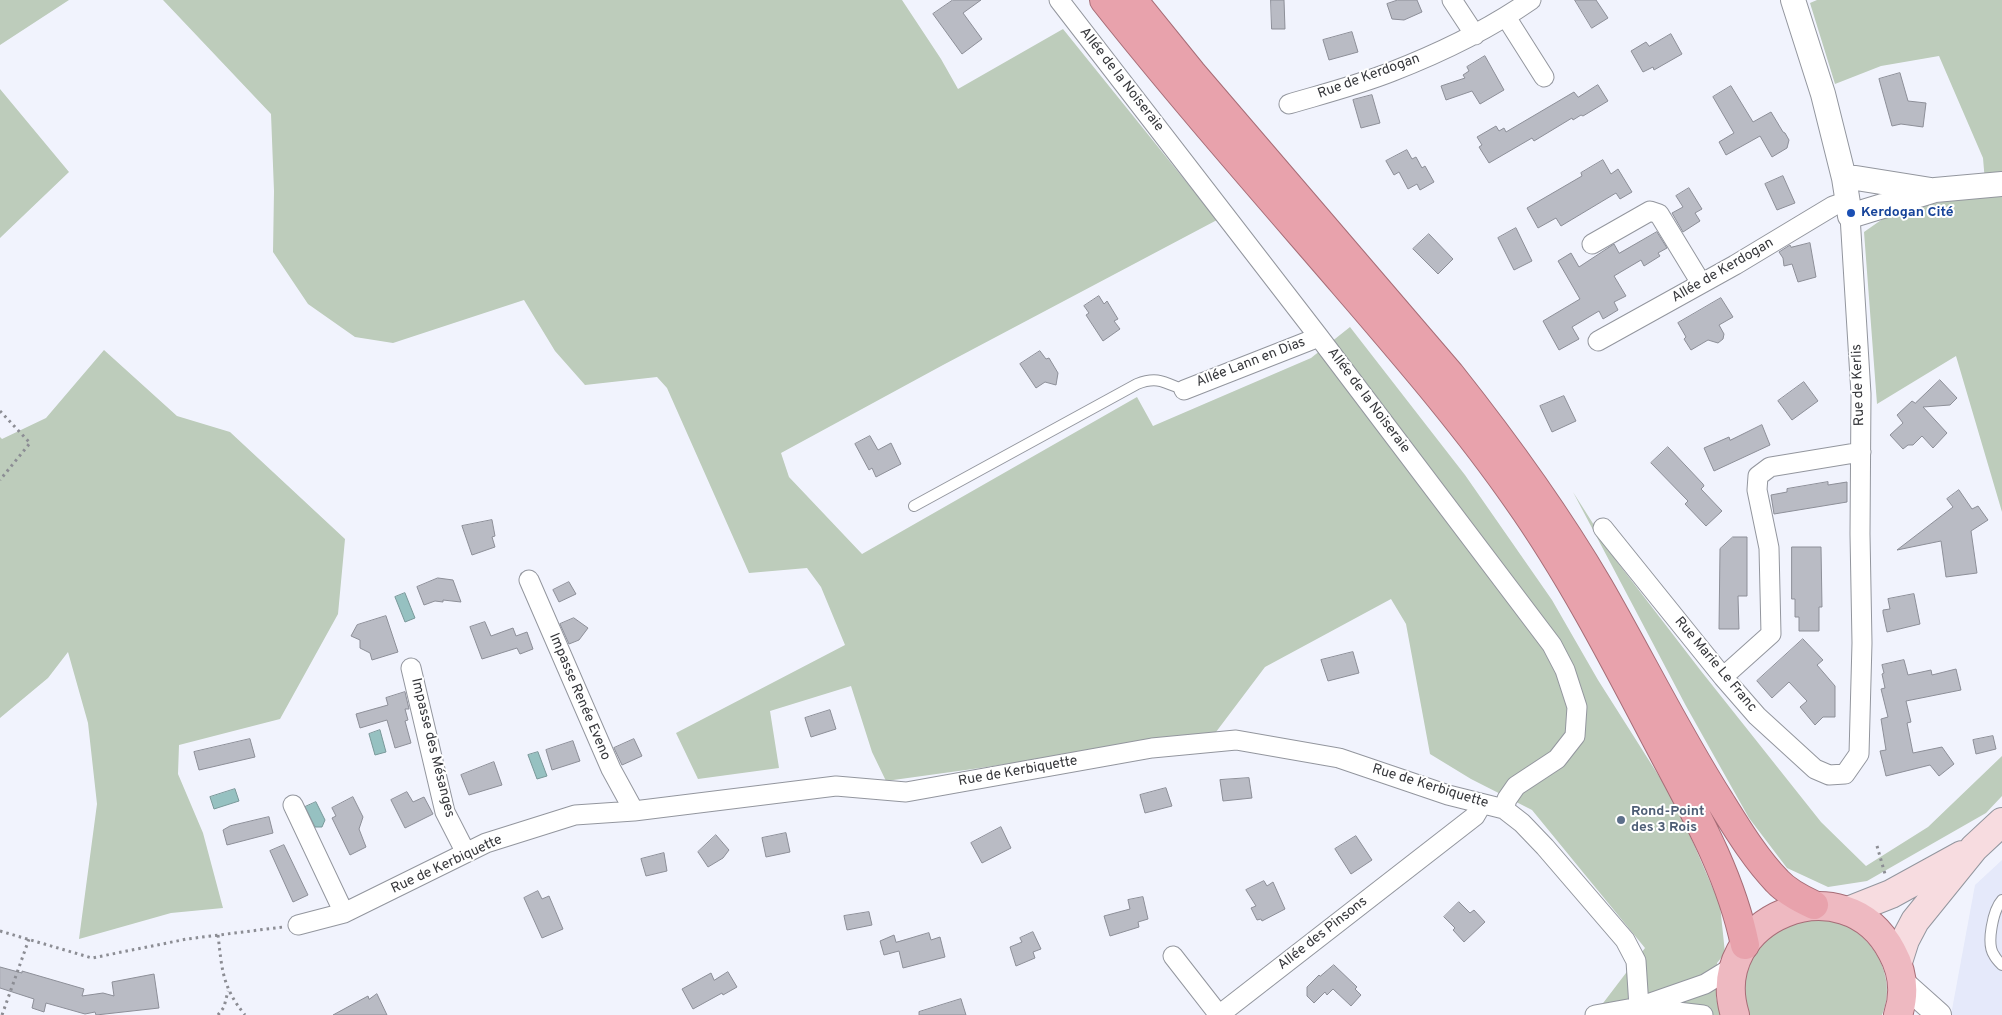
<!DOCTYPE html>
<html>
<head>
<meta charset="utf-8">
<style>
  body { margin:0 }
  canvas { display:block; background:#f1f3fd }
</style>
</head>
<body>
<canvas width="2002" height="1015"></canvas>
<script>
const ctx = document.querySelector('canvas').getContext('2d');
ctx.lineJoin = 'round';
function fill(path, color) { ctx.fillStyle = color; ctx.fill(path, 'evenodd'); }
function stroke(path, color, width, dash) { ctx.strokeStyle = color; ctx.lineWidth = width; ctx.lineCap = dash ? 'butt' : 'round'; ctx.setLineDash(dash || []); ctx.stroke(path); }
function drawText(font, color, halo, rows, align = 'center') {
  ctx.font = font + ' Overpass,sans-serif'; ctx.lineWidth = 4; ctx.setLineDash([]); ctx.textBaseline = 'middle'; ctx.strokeStyle = halo; ctx.fillStyle = color; for (const [text, x, y, turn = 0] of rows) {
    ctx.save(); ctx.translate(x, y); ctx.rotate((+turn || 0) * Math.PI / 180); ctx.textAlign = isNaN(turn) ? turn : align; if (halo) ctx.strokeText(text, 0, 0); ctx.fillText(text, 0, 0); ctx.restore();
  }
}
fill(new Path2D(`
  M2002 860V1015H1951L1975 885Z`), '#e5e9fa');
fill(new Path2D(`
  M0 0H69L0 45Z
  M163 0H902L941 59 958 89 1063 29 1217 220 943 365 781 453 789 477 862 554 1137 397 1153 426 1311 358 1350 327 1465 475 1552 600 1598 680 1676 803 1720 905 1725 953 1717 963 1716 997 1720 1015H1594L1645 948 1532 810 1471 779 1430 754 1406 624 1391 599 1265 667 1216 732 980 768 886 781 872 752 851 686 770 711 779 768 698 779 676 733 845 645 821 587 807 568 749 573 667 388 657 377 585 385 555 351 524 300 393 343 355 337 308 304 273 252 274 191 271 114Z
  M1817 0H2002V512L1956 356 1877 404 1864 232 1894 211 1986 194 1983 158 1939 56 1881 66 1835 84 1810 3Z
  M0 89 69 172 0 238Z
  M104 350 177 416 230 432 345 539 338 614 280 719 179 745 178 774 203 833 223 908 171 913 79 939 97 804 88 723 68 652 48 678 0 718V437L2 439 46 418Z
  M1573 492 1618 563 1701 671 1821 822 1866 866 1928 827 2002 756V796L1986 813 1867 881 1828 887 1787 868 1749 818 1686 706Z
  M1811 919C1819 920 1829 920 1837 922 1874 934 1898 979 1882 1015H1747L1743 990 1749 963 1763 941 1785 926Z`), '#bdccbb');
const water = new Path2D(`
  M405 593 415 618 405 622 395 597Z
  M380 730 386 752 375 755 369 734Z
  M538 752 547 776 537 779 528 755Z
  M235 789 239 801 214 809 210 797Z
  M316 802 325 820 322 827H315L305 807Z`);
fill(water, '#96c1c1');
stroke(water, '#799899', 1);
const building = new Path2D(`
  M953 0H981L963 13 982 39 962 54 933 14Z
  M1271 0H1284L1285 29H1272Z
  M1398 0H1417L1422 12 1404 20 1392 19 1387 4Z
  M1575 0H1596L1608 18 1592 28Z
  M1352 32 1358 52 1329 60 1323 40Z
  M1671 34 1682 54 1654 70 1653 67 1643 72 1631 51 1646 42 1649 46Z
  M1485 56 1504 90 1480 104 1472 91 1446 100 1441 86 1465 78 1463 75 1469 71 1467 67Z
  M1900 73 1908 101 1926 103 1923 127 1901 124 1892 126 1879 79Z
  M1598 85 1608 101 1583 116 1581 115 1573 120 1572 118 1534 141 1532 138 1489 163 1479 147 1482 145 1477 137 1496 126 1499 131 1504 128 1506 132 1574 92 1578 97Z
  M1731 86 1753 122 1771 112 1783 132 1785 133 1789 140 1787 148 1772 157 1760 136 1726 155 1719 142 1734 133 1713 97Z
  M1372 95 1380 123 1361 128 1353 100Z
  M1407 150 1412 159 1416 157 1422 168 1425 166 1434 182 1420 190 1417 184 1408 189 1399 172 1394 175 1386 161Z
  M1603 160 1611 174 1618 169 1632 192 1620 199 1616 193 1561 226 1556 218 1538 228 1527 208 1582 176 1581 173Z
  M1783 176 1795 203 1777 210 1765 184Z
  M1689 188 1702 209 1695 213 1700 221 1683 232 1672 213 1683 207 1676 196Z
  M1516 228 1532 261 1514 270 1498 238Z
  M1657 232 1667 248 1658 253 1660 256 1644 266 1641 260 1614 276 1626 296 1614 302 1618 310 1603 319 1599 311 1572 327 1579 339 1559 350 1543 321 1580 299 1558 261 1571 253 1579 267 1614 244 1619 253Z
  M1429 234 1453 259 1438 274 1413 249Z
  M1810 243 1816 277 1798 282 1792 264 1784 266 1783 258 1779 252 1790 245 1791 247Z
  M1099 296 1104 304 1107 301 1118 319 1114 321 1120 329 1103 341 1086 315 1089 313 1084 306Z
  M1721 298 1733 317 1719 325 1724 334 1723 339 1718 343 1708 340 1691 350 1684 339 1686 337 1678 323Z
  M1040 351 1046 359 1049 358 1058 373 1056 385 1045 382 1036 388 1020 364Z
  M1940 380 1957 398 1950 405 1923 407 1947 433 1933 448 1922 436 1913 445H1908L1903 449 1890 435 1903 423 1897 415 1912 401 1915 403Z
  M1804 382 1818 401 1792 420 1778 401Z
  M1564 396 1576 421 1552 432 1540 406Z
  M1762 425 1770 445 1714 471 1704 448 1729 437 1730 440Z
  M870 436 878 450 891 443 901 464 876 477 872 468 869 470 855 444Z
  M1668 447 1703 484 1704 486 1701 489 1722 511 1706 526 1685 504 1688 501 1651 463Z
  M1828 482V485L1847 482V502L1774 514 1771 495 1787 492V489Z
  M1959 490 1972 509 1978 506 1988 520 1971 531 1977 573 1946 577 1941 541 1897 550 1953 507 1947 499Z
  M492 520 495 536 492 537 495 547 472 555 462 526Z
  M1733 537H1747V596H1738L1739 629H1719L1720 549Z
  M1792 547H1821L1822 607H1819V631H1799V617H1795V599H1792Z
  M438 578 453 580 461 602 443 600V602L435 601 424 605 417 587Z
  M569 582 576 594 559 602 553 590Z
  M1914 594 1920 624 1887 632 1883 613V610L1890 609 1888 599Z
  M386 616 398 652 372 660 370 653 360 648V640L351 636 357 625Z
  M574 618 588 628 579 640 569 644 560 624Z
  M485 622 491 636 513 628 516 636 527 632 533 649 520 654 517 648 482 659 470 627Z
  M1803 639 1823 660 1817 665 1835 686V717H1823L1815 725 1800 707 1807 701 1789 682 1772 698 1757 681Z
  M1353 652 1359 673 1328 681 1321 660Z
  M1904 660 1908 675 1931 670 1932 675 1956 669 1961 690 1906 701 1911 722 1907 723 1913 753 1942 747 1954 764 1939 776 1930 765 1886 776 1880 751 1886 750 1881 719 1888 717 1881 689 1885 688 1882 674 1884 673 1882 665Z
  M405 692 409 709H405L408 720 405 721 411 743 395 748 387 720 360 728 356 714 388 705 386 698Z
  M830 710 836 729 811 737 805 718Z
  M1993 736 1996 749 1976 754 1973 740Z
  M250 739 255 757 199 770 194 752Z
  M634 739 642 756 622 765 614 748Z
  M573 741 580 761 552 770 546 750Z
  M494 762 502 785 469 795 461 775Z
  M1249 778 1252 798 1223 801 1220 780Z
  M1166 788 1172 806 1145 813 1140 795Z
  M407 792 413 802 424 797 433 814 405 828 391 800Z
  M353 797 363 817 359 829 366 847 350 855 332 818 336 816 332 808Z
  M269 817 273 833 227 845 223 830 230 826Z
  M1001 827 1011 848 982 863 971 843Z
  M786 833 790 852 766 857 762 838Z
  M716 835 729 850 723 858 708 867 698 852Z
  M1356 836 1372 860 1351 874 1335 849Z
  M284 845 308 895 293 902 270 851Z
  M664 853 667 871 646 876 641 859Z
  M1264 881 1267 886 1273 882 1285 909 1262 921 1261 919 1257 920 1251 908 1256 906 1246 890Z
  M538 891 542 899 549 896 563 929 542 938 524 898Z
  M1143 897 1148 919 1138 922 1139 927 1110 936 1104 916 1130 909 1128 900Z
  M1459 902 1470 913 1474 910 1485 922 1464 942 1453 930 1455 928 1444 917Z
  M869 912 872 925 847 930 844 916Z
  M1033 932 1041 949 1033 952 1035 958 1016 966 1010 947 1022 942 1020 938Z
  M929 933 931 940 940 937 945 957 903 968 899 951 884 955 880 941 894 935 896 942Z
  M1334 965 1357 987 1355 989 1361 995 1351 1006 1333 989 1327 995 1325 992 1314 1003 1307 996V987L1319 975 1320 976Z
  M0 967 22 973V971L84 989 82 996 103 993 114 996 112 982 154 974 159 1008 96 1015 95 1012 85 1014 46 1003 44 1012 32 1008 34 999 0 988Z
  M728 972 737 987 723 995 722 993 693 1009 682 989 711 973 714 980Z
  M377 994 387 1015H333L368 996 369 999Z
  M961 999 966 1015H919V1012Z`);
fill(building, '#b9bbc4');
stroke(building, '#8d8f98', 1);
const service = new Path2D(`
  M914 506 1137 384C1157 376 1164 382 1184 390
  M2002 900C1993 910 1986 944 1994 955 1996 959 1999 962 2002 965`);
const minor = new Path2D(`
  M1059 0 1319 337 1552 645 1565 670 1577 707 1575 736 1557 759 1516 786 1507 799 1504 809
  M1452 0 1475 35
  M1506 17 1544 77
  M1289 104C1323 94 1358 85 1391 72 1440 53 1488 30 1531 0
  M1592 244 1650 211 1659 214 1701 283
  M1598 341 1735 265 1833 206 1848 201
  M1184 390 1319 337
  M1603 528 1723 677 1757 716 1815 769 1829 775 1845 774 1859 754 1862 643 1860 534 1861 394 1850 216
  M529 580 611 769 634 811
  M411 668 445 812 466 853
  M1723 677 1771 634 1769 548 1757 490 1758 476 1770 467 1861 452
  M293 805 344 913
  M298 925 344 913 486 843 575 815 634 811 836 786 906 792 1152 748 1236 740 1339 758 1448 795 1504 809 1522 823 1545 847 1625 940 1636 961 1639 1007
  M1173 956 1219 1015 1475 816 1482 804
  M1643 1008 1703 1015
  M1595 1015 1639 1007 1705 984 1736 965`);
const tertiary = new Path2D(`
  M1793 0 1823 94 1844 178 1850 216 1935 190 2002 184
  M1844 178H1856L1931 190
  M1902 982 1939 1015`);
const secondary = new Path2D(`
  M1848 911 1891 894 1962 855
  M1898 962 1905 940 1915 921 1974 848 2002 822`);
const primary = new Path2D(`
  M1735 1015C1705 918 1845 861 1892 952 1903 972 1905 994 1898 1015`);
const trunk = new Path2D(`
  M1104 0C1181 97 1262 189 1343 283 1403 353 1464 423 1517 499 1570 574 1613 657 1656 739 1690 804 1730 871 1745 945
  M1133 0 1192 73 1450 374C1504 442 1555 512 1599 587 1640 658 1676 732 1720 801 1737 828 1754 857 1777 881 1787 892 1801 899 1814 905`);
stroke(service, '#93969e', 12);
stroke(minor, '#93969e', 21);
stroke(tertiary, '#93969e', 26);
stroke(secondary, '#93969e', 30);
stroke(primary, '#a66d77', 30);
stroke(trunk, '#a66d77', 30);
stroke(new Path2D(`
  M0 411 30 443 0 480
  M1877 846 1885 874
  M0 931 92 958 187 939 283 927
  M218 935C222 969 222 987 245 1015
  M2 1015 29 939
  M218 1015 224 1007 228 991`), '#8c8d94', 3, [2.5, 4]);
stroke(service, '#fff', 10);
stroke(minor, '#fff', 19);
stroke(tertiary, '#fff', 24);
stroke(secondary, '#f7dce0', 28);
stroke(primary, '#eeb9c1', 28);
stroke(trunk, '#e8a2ac', 28);
for (const [x, y, r, color] of [
  [1851,213,5,"#1a4fb4"],
  [1621,820,5,"#5c6f8a"]
]) { const dot = new Path2D(); dot.arc(x, y, r, 0, 2 * Math.PI); ctx.fillStyle = color; ctx.fill(dot); stroke(dot, '#fff', 2); }
drawText('14px', '#36373b', '#fff', [
  ["Rue de Kerdogan",1369,77,-20],
  ["Allée de la Noiseraie",1121,80,52],
  ["Allée de Kerdogan",1723,271,-30],
  ["Allée Lann en Dias",1251,363,-21],
  ["Rue de Kerlis",1859,385,-92],
  ["Allée de la Noiseraie",1368,401,53],
  ["Rue Marie Le Franc",1715,665,50],
  ["Impasse Renée Eveno",579,697,67],
  ["Impasse des Mésanges",432,748,76],
  ["Rue de Kerbiquette",1018,772,-10],
  ["Rue de Kerbiquette",1430,787,17],
  ["Rue de Kerbiquette",447,865,-25],
  ["Allée des Pinsons",1323,934,-38]
]);
drawText('bold 14px', '#164399', '#fff', [
  ["Kerdogan Cité",1861,213]
], 'left');
drawText('bold 14px', '#4e5e75', '#fff', [
  ["Rond-Point",1631,812],
  ["des 3 Rois",1631,828]
], 'left');
</script>
</body>
</html>
